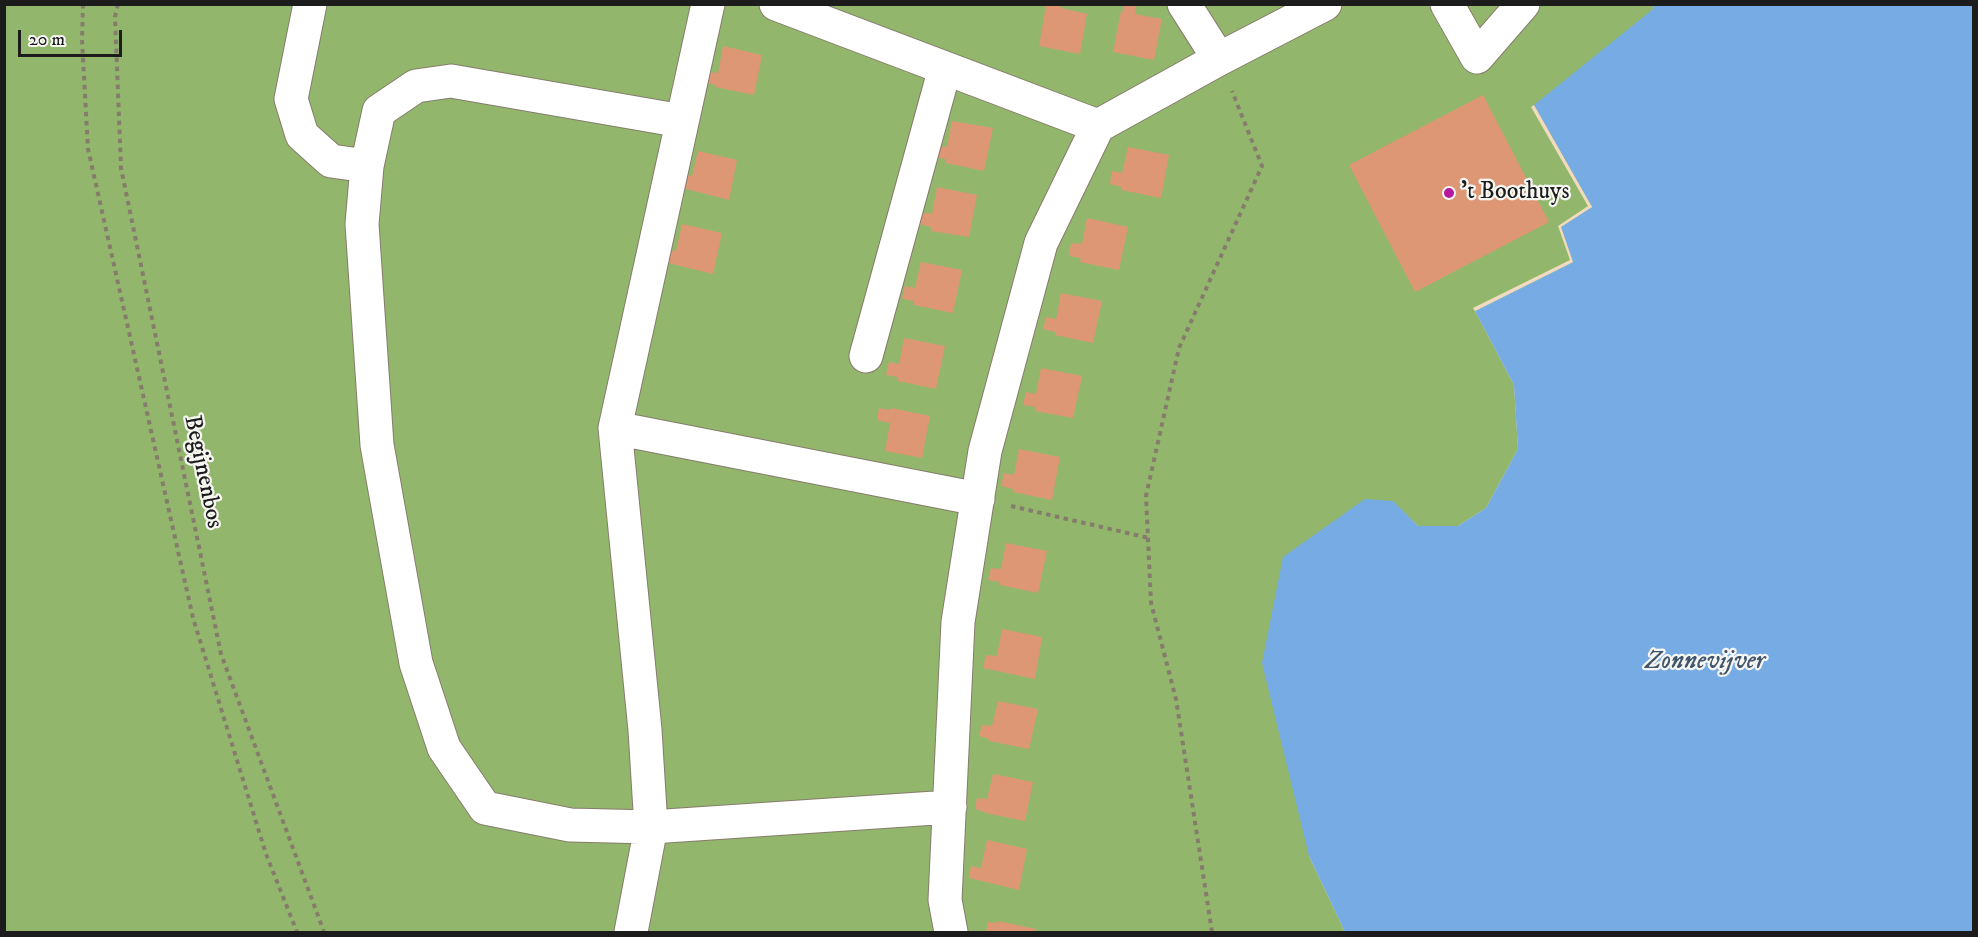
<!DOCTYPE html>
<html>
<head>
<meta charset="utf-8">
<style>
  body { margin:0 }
  #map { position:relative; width:1978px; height:937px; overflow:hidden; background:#f1dbbc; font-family:"IM FELL DW Pica",serif }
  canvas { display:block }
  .frame { position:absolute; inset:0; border:6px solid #1c1c1c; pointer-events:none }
  .scale { position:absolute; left:18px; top:30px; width:104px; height:27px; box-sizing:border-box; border:3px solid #1c1c1c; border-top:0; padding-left:8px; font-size:18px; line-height:21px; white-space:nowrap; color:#1c1c1c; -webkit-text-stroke:4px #f6f6f2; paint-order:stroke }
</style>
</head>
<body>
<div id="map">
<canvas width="1978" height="937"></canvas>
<div class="frame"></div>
<div class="scale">20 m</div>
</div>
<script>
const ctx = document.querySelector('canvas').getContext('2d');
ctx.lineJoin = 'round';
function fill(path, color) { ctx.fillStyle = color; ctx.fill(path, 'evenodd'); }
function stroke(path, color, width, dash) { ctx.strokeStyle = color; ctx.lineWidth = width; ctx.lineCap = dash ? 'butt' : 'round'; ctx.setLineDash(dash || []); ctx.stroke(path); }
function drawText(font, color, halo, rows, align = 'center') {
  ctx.font = font + ' "IM FELL DW Pica",serif'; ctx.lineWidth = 4.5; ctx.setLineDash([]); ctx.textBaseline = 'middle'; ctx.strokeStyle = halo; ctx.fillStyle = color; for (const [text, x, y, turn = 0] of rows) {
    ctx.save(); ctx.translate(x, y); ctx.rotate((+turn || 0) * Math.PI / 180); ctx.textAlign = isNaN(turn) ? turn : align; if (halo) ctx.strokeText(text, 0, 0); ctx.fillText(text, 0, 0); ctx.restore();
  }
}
fill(new Path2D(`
  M1498 4 1501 8 1505 4 1655 5 1652 10 1573 262 1475 311 1514 385 1518 449 1486 508 1458 526H1418L1393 502 1309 856 1345 932H5V5Z`), '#92b76c');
fill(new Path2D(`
  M1655 5H1973V932H1345L1309 856 1262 663 1283 557 1365 499 1393 501 1418 526H1458L1486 508 1518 449 1514 385 1475 311 1573 262 1561 227 1592 207 1534 105 1652 10Z`), '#76abe3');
fill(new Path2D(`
  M1534 105 1592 207 1561 227 1573 262 1475 311 1473 308 1570 260 1558 226 1588 206 1531 107Z`), '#f1dbbc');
fill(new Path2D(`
  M1062 4 1061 8 1087 14 1080 54 1039 46 1046 5Z
  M1124 4H1136L1135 14 1162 19 1154 60 1113 52 1121 11H1123Z
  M723 46 762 55 754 95 715 87V85L705 82 707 72 718 73Z
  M1483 95 1549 222 1415 292 1349 165Z
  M952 121 993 128 984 171 946 163V159L934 157 937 145 947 147Z
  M1128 147 1169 155 1161 198 1121 190 1122 187 1110 184 1112 171 1122 173Z
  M698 151 737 160 729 200 679 187 682 174 692 176Z
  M937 187 977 195 969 237 931 231V227L919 224 921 212 932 214Z
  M1087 218 1128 227 1119 270 1080 262 1081 258 1069 256 1071 243 1082 244Z
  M682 224 722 233 713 274 664 262 667 250 676 251Z
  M921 262 962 270 953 313 914 305V301L902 299 905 286 915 288Z
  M1061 293 1102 301 1093 343 1055 335V332L1043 329 1046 317 1056 319Z
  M904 338 945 346 936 389 898 381V377L886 375 889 362 899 364Z
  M1041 368 1082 376 1073 418 1035 411V407L1023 405 1026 392 1036 394Z
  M879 408 890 410 891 408 930 416 922 458 885 451 890 423 877 420Z
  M1019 449 1060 457 1052 500 1013 492V489L1001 486 1004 473 1014 475Z
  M1006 543 1047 551 1038 593 1000 585V582L988 580 991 568 1001 569Z
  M1002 629 1042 637 1035 679 983 668 986 655 997 656Z
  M998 701 1038 709 1029 749 989 741V739L979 736 982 725 992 726Z
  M993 774 1033 782 1025 821 985 813V812L975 809 977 798 987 799Z
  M987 840 1027 849 1019 890 969 878 971 866 981 868Z
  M998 921 1036 929 1035 932H986L988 922 997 923Z`), '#dd9775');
const minor = new Path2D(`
  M310 4 291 99 302 135 331 161 367 166
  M708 4 615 428 978 499
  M776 4 1098 126
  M1184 4 1219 59
  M1447 4 1477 57 1523 4
  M682 121 451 81 416 86 379 111 367 166 362 224 377 445 416 663 444 748 485 808 570 825 651 827 950 807
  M866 356 945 68
  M615 428 645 730 651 827 631 932
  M951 932 945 900 958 622 985 451 1041 243 1098 126 1219 59 1325 4`);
stroke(minor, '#867c6c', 35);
stroke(new Path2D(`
  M83 4 82 40 88 149 193 618 266 854 297 932
  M118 4 115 17 121 168 221 654 324 932
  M1011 506 1149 538
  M1212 932 1176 699 1151 603 1146 496 1179 348 1262 166 1232 91`), '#867c6c', 4, [4.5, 4.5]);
stroke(minor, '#fff', 33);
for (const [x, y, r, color] of [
  [1449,193,6,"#b5179e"]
]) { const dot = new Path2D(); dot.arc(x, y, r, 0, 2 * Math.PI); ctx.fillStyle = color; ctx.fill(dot); stroke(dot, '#f6f6f2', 2); }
drawText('24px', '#1c1c1c', '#f6f6f2', [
  ["'t Boothuys",1461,193]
], 'left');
drawText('24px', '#1c1c1c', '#f6f6f2', [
  ["Begijnenbos",202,472,78]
]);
drawText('italic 26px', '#40556c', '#f6f6f2', [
  ["Zonnevijver",1705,663]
]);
</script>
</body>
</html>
